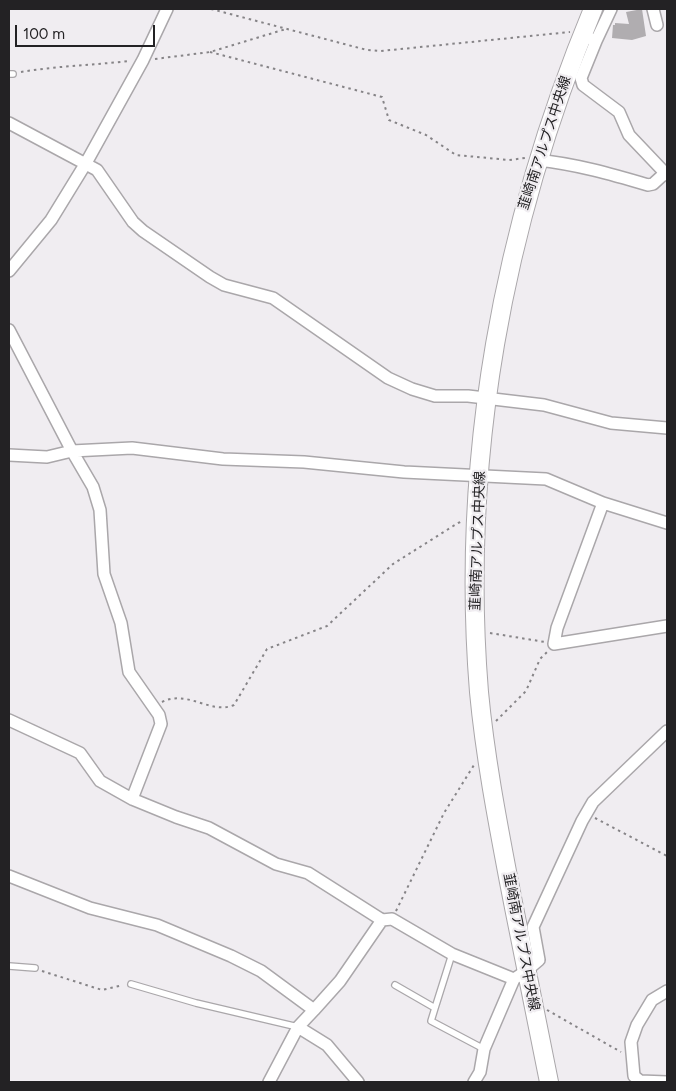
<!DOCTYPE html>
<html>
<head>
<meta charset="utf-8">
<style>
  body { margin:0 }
  #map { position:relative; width:676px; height:1091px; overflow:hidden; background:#f0edf1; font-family:Figtree,sans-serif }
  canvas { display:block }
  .frame { position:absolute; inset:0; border:10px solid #232224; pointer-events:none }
  .scale { position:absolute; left:15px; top:25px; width:140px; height:22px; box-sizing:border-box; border:2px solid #232224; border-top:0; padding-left:6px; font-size:15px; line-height:18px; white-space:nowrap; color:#232224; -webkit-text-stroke:4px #f0edf1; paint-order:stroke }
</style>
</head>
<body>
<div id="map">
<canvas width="676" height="1091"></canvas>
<div class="frame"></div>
<div class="scale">100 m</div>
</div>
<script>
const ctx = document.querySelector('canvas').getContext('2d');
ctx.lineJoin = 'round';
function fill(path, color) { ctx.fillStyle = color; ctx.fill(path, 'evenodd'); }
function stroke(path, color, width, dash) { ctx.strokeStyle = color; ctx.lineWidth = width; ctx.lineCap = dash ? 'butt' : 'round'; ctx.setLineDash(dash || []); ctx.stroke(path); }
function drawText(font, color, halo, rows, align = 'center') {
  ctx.font = font + ' Figtree,"Noto Sans JP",sans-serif'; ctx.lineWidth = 4.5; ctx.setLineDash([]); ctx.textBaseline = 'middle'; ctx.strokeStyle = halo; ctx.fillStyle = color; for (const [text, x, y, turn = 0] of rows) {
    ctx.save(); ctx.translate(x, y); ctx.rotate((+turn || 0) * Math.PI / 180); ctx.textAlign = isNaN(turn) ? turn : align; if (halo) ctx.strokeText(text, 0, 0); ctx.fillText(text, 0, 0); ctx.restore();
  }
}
fill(new Path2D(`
  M642 9 646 36 632 40 612 38 613 25H615V23L629 24 626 12Z`), '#b0adb0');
const service = new Path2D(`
  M9 74H13
  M9 966 35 968
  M131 984 196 1003 298 1027
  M395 985 435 1008 431 1021 484 1049
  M435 1008 452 954`);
const minor = new Path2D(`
  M653 9 657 25
  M582 35 596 41 581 78 583 85 619 112 629 135 667 175
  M596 41 611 9
  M9 123 97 170 133 222 143 231 210 277 224 285 273 298 388 378 412 389 435 396H468L544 405 611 423 667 428
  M537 160C576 164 611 174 648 185L653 184 665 173
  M9 271 51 220 86 163 143 60 167 9
  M9 330 72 451 93 487 100 510 104 574 121 623 129 672 159 715 161 724 132 799
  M9 455 47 457 72 451 132 448 223 459 304 462 404 472 546 479 603 503 667 523
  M603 503 557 628 554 644 667 626
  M9 720 80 753 100 781 132 799 176 817 209 828 276 864 308 873 382 920 392 919 452 954 514 979
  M9 876 90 908 157 925 231 956 261 971 314 1010 298 1027 269 1082
  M667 991 652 1000 637 1025 631 1042 634 1076 640 1081 667 1082
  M314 1010 340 981 382 920
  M298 1027 327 1045 358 1082
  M474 1082 480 1072 484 1049 514 979 526 971 539 960 533 927 582 821 593 802 667 731`);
const primary = new Path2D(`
  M549 1082C536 1016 522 949 509 882 497 819 485 756 479 692 460 458 503 225 593 9`);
stroke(service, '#aaa7aa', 8);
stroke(minor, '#aaa7aa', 14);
stroke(primary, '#aaa7aa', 20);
stroke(new Path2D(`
  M211 9 367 50 381 51 570 32
  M210 52 382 97 389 120 426 135 456 155 509 160 525 158
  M155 59 210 52 286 29
  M21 72C57 66 93 65 130 61
  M490 633 545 642
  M162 702C187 689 211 715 234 705L267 649 327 626 393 564 458 523 463 521
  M496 721 526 691 540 659 548 651
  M595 818 667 856
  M396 911 444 813 474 765
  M42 971 102 990 123 985
  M547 1010 621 1052`), '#868487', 2, [2.5, 4]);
stroke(service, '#fff', 5.5);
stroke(minor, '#fff', 11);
stroke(primary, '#fff', 18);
drawText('14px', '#232224', '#f0edf1', [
  ["韮崎南アルプス中央線",545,143,-72],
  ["韮崎南アルプス中央線",478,541,-88],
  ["韮崎南アルプス中央線",521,942,79]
]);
</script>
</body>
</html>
